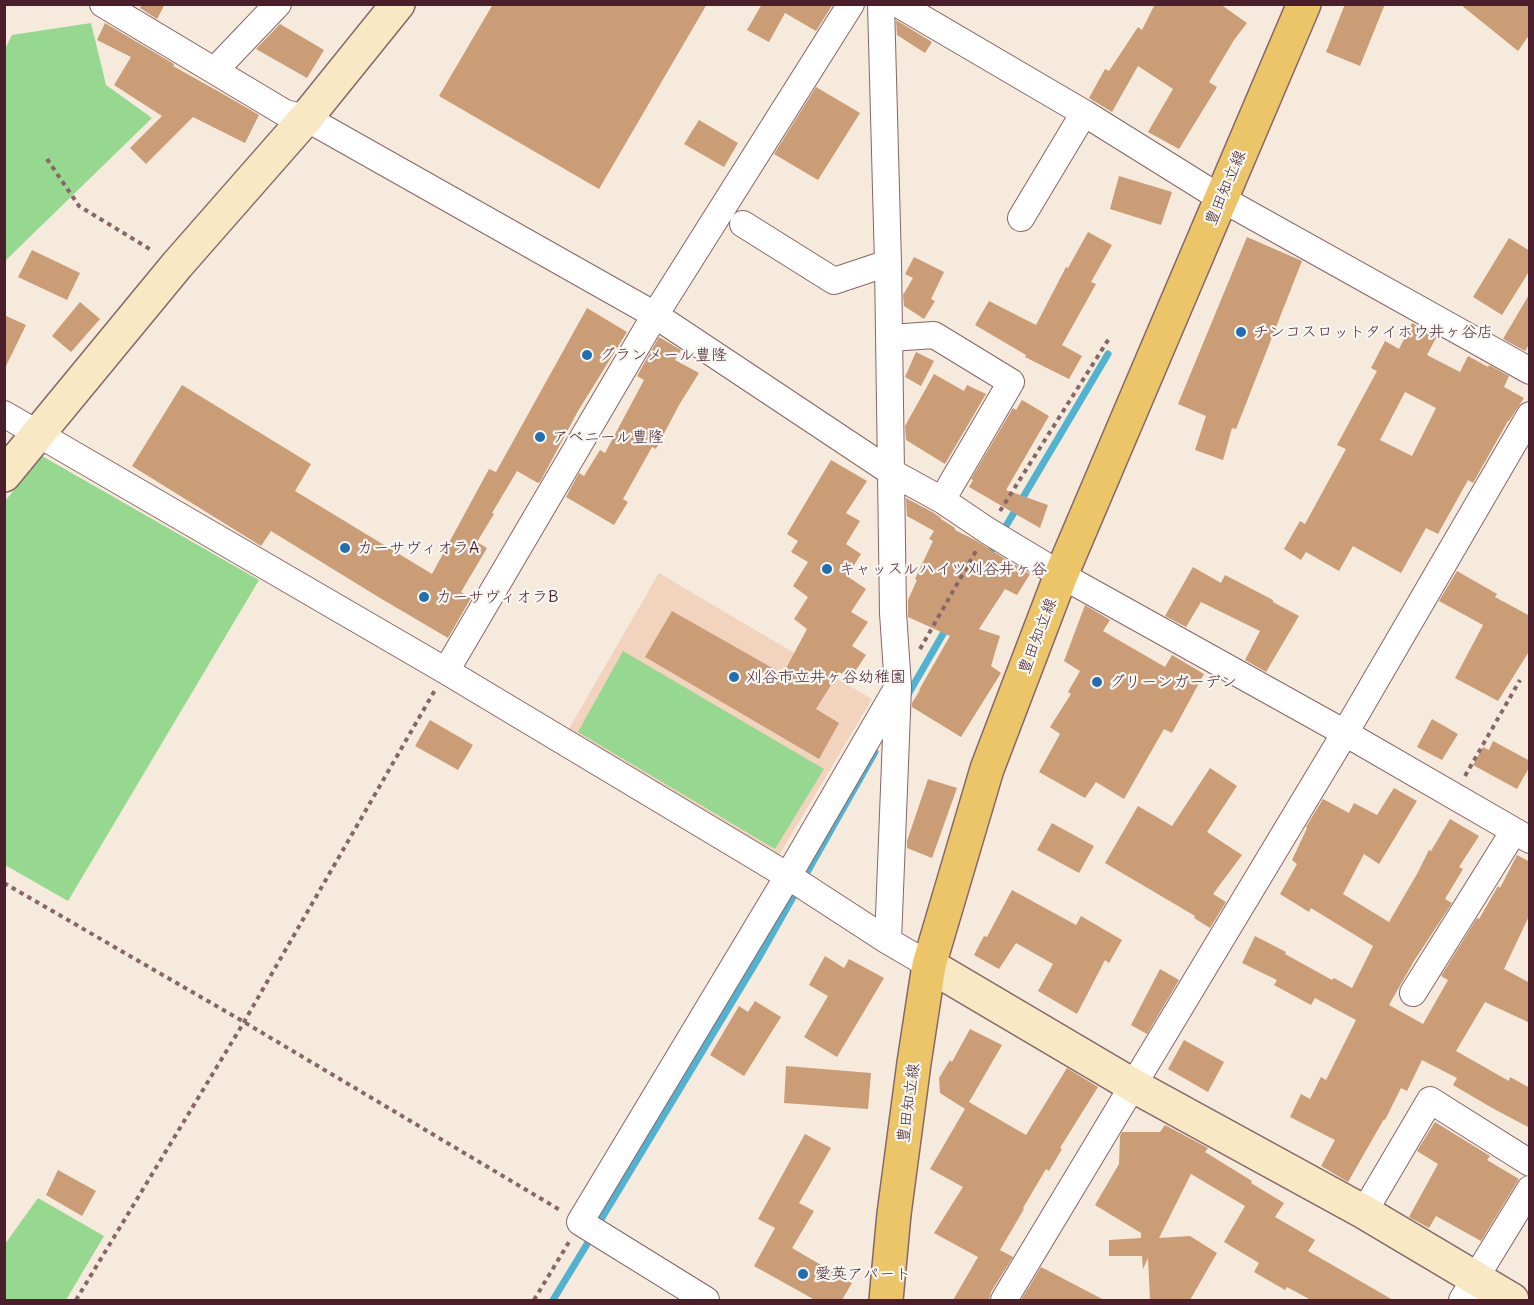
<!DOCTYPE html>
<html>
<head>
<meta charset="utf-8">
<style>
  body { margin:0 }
  #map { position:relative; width:1534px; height:1305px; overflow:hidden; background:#f5eadb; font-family:Delius,sans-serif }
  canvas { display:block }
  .frame { position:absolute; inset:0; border:6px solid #4a1f2b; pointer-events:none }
</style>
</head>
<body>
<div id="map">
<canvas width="1534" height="1305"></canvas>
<div class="frame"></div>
</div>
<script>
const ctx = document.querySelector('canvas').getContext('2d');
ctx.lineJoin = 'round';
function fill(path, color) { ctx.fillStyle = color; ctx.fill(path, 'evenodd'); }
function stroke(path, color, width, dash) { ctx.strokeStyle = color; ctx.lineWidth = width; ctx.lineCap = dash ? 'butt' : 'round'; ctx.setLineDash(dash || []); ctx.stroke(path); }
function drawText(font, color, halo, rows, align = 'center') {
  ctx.font = font + ' Delius,"Klee One",sans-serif'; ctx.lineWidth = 4.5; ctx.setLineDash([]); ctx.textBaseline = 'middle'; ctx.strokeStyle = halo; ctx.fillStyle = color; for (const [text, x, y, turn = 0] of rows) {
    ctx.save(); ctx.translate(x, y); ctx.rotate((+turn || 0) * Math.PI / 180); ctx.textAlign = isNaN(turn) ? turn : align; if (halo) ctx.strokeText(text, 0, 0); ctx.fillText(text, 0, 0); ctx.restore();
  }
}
fill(new Path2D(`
  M659 573 872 699 778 857 567 732Z`), '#f2d4be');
fill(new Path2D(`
  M91 23 106 85 152 118 5 261V49L12 35Z
  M42 456 259 580 68 901 5 865V501Z
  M623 651 824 769 775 849 578 732Z
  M38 1198 104 1236 66 1300H5V1244Z`), '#96d890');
stroke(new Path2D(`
  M987 558 1108 354
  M906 698 947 627
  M597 1226 758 959 875 752
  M553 1300 592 1236`), '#52b3d1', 7);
fill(new Path2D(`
  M142 4H165L157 19 140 8Z
  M493 4H707L599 189 439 96Z
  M762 4H833L816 31 785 13 769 42 747 30Z
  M1155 4H1220L1247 23 1234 40 1209 82 1217 87 1179 149 1148 132 1173 89 1138 66 1112 112 1089 98 1105 69 1109 71 1138 27 1142 30Z
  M1345 4H1385L1360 66 1326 52Z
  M1460 4H1530V34L1518 51Z
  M896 20 932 42 925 53 897 35Z
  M105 23 174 64 173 66 223 94 259 115 245 143 193 117 146 164 130 148 162 116 114 85 131 57 97 40Z
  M280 24 324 50 307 78 256 49Z
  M816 87 860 113 818 180 774 154Z
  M699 120 738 143 724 167 684 144Z
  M1119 176 1172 192 1161 225 1110 209Z
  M1088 232 1112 245 1091 282 1096 284 1062 345 1082 356 1069 379 1025 357 1026 355 975 325 989 301 1036 325 1066 267 1068 268Z
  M1247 237 1302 261 1236 429 1232 428 1223 460 1195 450 1206 416 1178 404Z
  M1509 238 1530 251V270L1502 315 1473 297Z
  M32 250 80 273 67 300 18 277Z
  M914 257 944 272 931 299 935 301 924 319 904 306 903 295 913 278 905 274Z
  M1530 293V343L1525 351 1503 339Z
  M80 302 100 319 71 352 52 336Z
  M587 308 627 332 578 411 540 482 538 483 517 471 492 513 494 514 477 542 487 548 461 592 471 598 448 638 380 598 271 531 261 546 132 466 182 385 311 464 295 491 432 574 489 469 496 472Z
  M4 315 26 325 4 370Z
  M1412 323 1437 336 1427 355 1460 372 1468 356 1488 367 1489 365 1509 376 1504 387 1524 398 1509 421H1508L1473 483 1468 480 1438 534 1426 528 1401 573 1353 546 1339 571 1306 552 1301 560 1284 549 1300 521 1305 524 1346 449 1337 445 1377 371 1371 368 1385 341 1399 349ZM1405 392 1436 408 1412 456 1380 440Z
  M659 337 681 350 675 360 699 373 679 405 656 449 652 447 623 499 628 502 614 525 566 497 579 473 584 476 600 450 605 453 644 380 637 376Z
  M916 352 934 361 921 386 905 377Z
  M934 374 964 391 967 385 986 394 945 464 906 440 905 426Z
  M1022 400 1049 416 1006 490 1048 505 1040 528 969 487 973 480 971 479 1013 408 1016 410Z
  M831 460 867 481 846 513 860 521 846 544 861 554 847 576 866 589 851 612 868 622 852 646 866 655 850 679 839 672 816 709 839 723 819 759 645 657 672 611 783 674 807 629 794 619 808 597 793 586 808 562 791 552 798 541 787 534Z
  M906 498 934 513 941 518V519L955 528V530L975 540 1030 574 1017 595 1005 589 979 629 1000 636 991 666 1001 673 961 737 912 707V703L920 690H919L950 636 908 617V600L917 580 915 579 933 541 929 539 934 531 907 516Z
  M1193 567 1221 583 1225 575 1273 600V602L1299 616 1266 672 1245 660 1260 631 1201 602 1186 627 1165 616Z
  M1457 571 1497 594 1495 597 1530 616V650L1498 701 1455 678 1483 625 1439 601Z
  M1085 605 1110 620 1103 631 1165 667 1172 655 1204 674 1172 733 1164 729 1124 799 1096 782 1085 798 1039 772 1060 734 1050 727 1071 694 1068 692 1080 671 1064 661Z
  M1432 719 1458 734 1442 760 1417 747Z
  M430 720 473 745 458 770 415 746Z
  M1493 741 1530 761V766L1517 789 1473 765 1483 747 1489 750Z
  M1210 768 1237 786 1207 832 1242 855 1213 894 1226 902 1210 928 1194 918 1195 916 1105 863 1138 806 1172 826Z
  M928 779 957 788 932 858 907 848V841Z
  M1394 788 1417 801 1379 864 1364 854 1343 894 1389 922 1417 874 1429 850 1431 851 1450 819 1479 836 1459 867 1463 869 1445 899 1452 903 1414 961 1389 1005 1423 1024 1448 980 1441 976 1477 918 1479 919 1498 886 1500 888 1517 855 1530 862V914L1504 969 1530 983V1023L1485 1002 1456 1051 1509 1081 1510 1077 1530 1088V1128L1494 1109 1453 1085 1457 1078 1422 1060 1407 1091 1401 1088 1385 1120 1384 1119 1348 1182 1321 1166 1335 1140 1290 1117 1301 1094 1310 1099 1321 1077 1326 1080 1356 1020 1315 998 1311 1005 1274 985 1277 980 1242 963 1255 936 1286 952 1285 954 1332 980 1334 978 1352 988 1373 946 1311 908 1309 912 1280 894 1297 864 1292 860 1307 828 1306 827 1323 799 1349 813 1354 803 1377 815Z
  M1052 823 1094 846 1079 873 1037 850Z
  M1012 890 1076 925 1081 916 1122 940 1109 963 1105 960 1077 1014 1038 991 1053 964 1016 943 999 969 974 955 984 936 987 937Z
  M825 956 844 968 849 959 884 978 837 1057 804 1037 828 996 809 985Z
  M1160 969 1179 980 1147 1034 1131 1025Z
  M755 1001 781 1017 744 1076 710 1055 739 1006 748 1012Z
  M970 1029 1002 1045 965 1109 940 1093 939 1078 950 1060 952 1062Z
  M1184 1040 1224 1062 1208 1092 1168 1069Z
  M786 1066 871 1073 868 1109 784 1103Z
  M1067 1068 1098 1087 1060 1148 1062 1149 1049 1171 1046 1169 1023 1208 1024 1209 1000 1250 1013 1257 991 1292 989 1300H953L978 1257 934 1233 963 1187 930 1169 969 1102 1026 1135Z
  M1435 1122 1490 1156 1487 1160 1519 1179 1481 1241 1436 1216 1429 1228 1409 1217 1438 1164 1417 1151Z
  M1165 1125 1208 1148 1205 1152 1252 1181 1251 1183 1284 1203 1275 1217 1315 1240 1308 1251 1393 1300H1311L1287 1287 1285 1290 1254 1272 1259 1263 1224 1242 1245 1206 1191 1174 1159 1238 1190 1236 1217 1253 1190 1300H1150L1148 1258 1143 1269 1142 1256H1109V1240L1141 1238V1233L1095 1205 1119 1164 1120 1136 1122 1132H1160Z
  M805 1134 831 1148 799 1203 814 1211 792 1248 852 1283 842 1300H815L754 1266 775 1228 758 1219Z
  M58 1170 96 1191 82 1216 46 1195Z
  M1041 1267 1104 1300H1021Z`), '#ca9d77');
const street = new Path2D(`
  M103 4 285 113 306 118 655 315 891 472 942 500 988 531 1061 575 1345 733 1530 840
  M881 4 888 263 893 613 898 687 888 941
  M898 4 1084 113 1222 199 1530 371
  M215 70 278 4
  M1021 218 1084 113
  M743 224 834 281 888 263
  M890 338 934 335 1011 382 942 500
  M4 414 446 671 788 876 888 941 929 965
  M446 671 655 315 851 4
  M1413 993 1514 831
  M1364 1212 1430 1100 1530 1163
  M706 1300 580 1222 788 876 896 690
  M1004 1300 1345 733 1530 415
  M1462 1300 1530 1189`);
const secondary = new Path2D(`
  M4 475 177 265 306 118 398 4
  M929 965 1134 1086 1364 1212 1512 1300`);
const primary = new Path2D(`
  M886 1300 894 1214 914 1063 929 965 987 769 1061 575 1304 4`);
stroke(street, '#866669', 28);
stroke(secondary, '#866669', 36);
stroke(primary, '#866669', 36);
stroke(new Path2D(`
  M47 159 79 206 153 251
  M1000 511 1110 337
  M920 649 976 551
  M1465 776 1520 680
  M4 883 244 1022 560 1210
  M76 1300 244 1022 435 690
  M534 1300 569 1242`), '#866669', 4, [4.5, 4.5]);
stroke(street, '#fff', 26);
stroke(secondary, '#f8e8c3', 33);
stroke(primary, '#edc569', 33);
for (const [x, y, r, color] of [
  [1241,332,6,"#1f6fb2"],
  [587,355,6,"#1f6fb2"],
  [540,437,6,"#1f6fb2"],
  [345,548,6,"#1f6fb2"],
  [827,569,6,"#1f6fb2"],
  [424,597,6,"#1f6fb2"],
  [734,677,6,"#1f6fb2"],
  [1097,682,6,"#1f6fb2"],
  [803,1274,6,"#1f6fb2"]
]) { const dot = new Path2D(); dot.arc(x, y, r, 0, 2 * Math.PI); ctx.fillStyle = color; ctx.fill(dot); stroke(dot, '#f6f6f2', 2); }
drawText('16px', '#4a1f2b', '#f6f6f2', [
  ["豊田知立線",1226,188,-67],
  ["豊田知立線",1038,636,-69],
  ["豊田知立線",909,1103,-82]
]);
drawText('16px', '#4a1f2b', '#f6f6f2', [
  ["チンコスロットタイホウ井ヶ谷店",1253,332],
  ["グランメール豊隆",599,355],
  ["アベニール豊隆",552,437],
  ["カーサヴィオラA",357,548],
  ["キャッスルハイツ刈谷井ヶ谷",839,569],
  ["カーサヴィオラB",436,597],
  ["刈谷市立井ヶ谷幼稚園",746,677],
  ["グリーンガーデン",1109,682],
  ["愛英アパート",815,1274]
], 'left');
</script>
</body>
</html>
